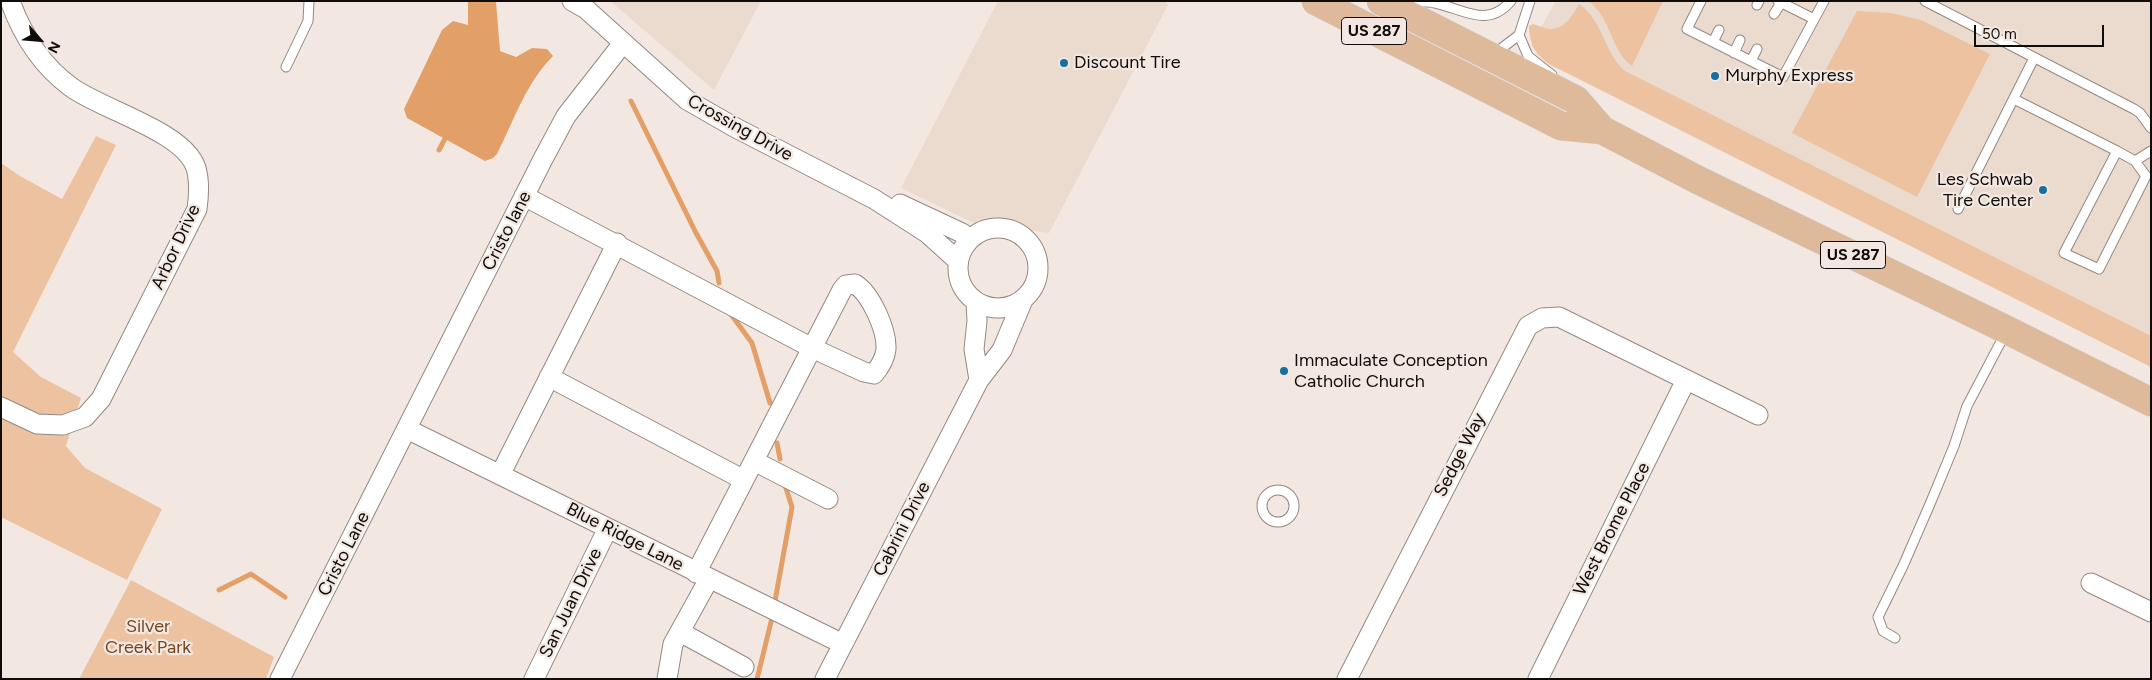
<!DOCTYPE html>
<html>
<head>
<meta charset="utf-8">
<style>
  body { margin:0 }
  #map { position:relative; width:2152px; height:680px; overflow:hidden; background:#f3e8e1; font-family:Figtree,sans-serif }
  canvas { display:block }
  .frame { position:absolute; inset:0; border:2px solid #0f0c09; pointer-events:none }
  .north { position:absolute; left:15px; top:15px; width:50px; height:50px; -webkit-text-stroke:4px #f3e8e1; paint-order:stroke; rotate:117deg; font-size:14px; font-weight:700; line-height:20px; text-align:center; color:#0f0c09 }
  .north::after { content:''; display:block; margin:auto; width:18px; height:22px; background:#0f0c09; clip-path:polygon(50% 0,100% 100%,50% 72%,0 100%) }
  .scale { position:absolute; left:1974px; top:25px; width:130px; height:22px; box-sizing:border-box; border:2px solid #0f0c09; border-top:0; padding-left:6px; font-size:15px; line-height:18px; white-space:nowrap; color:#0f0c09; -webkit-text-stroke:4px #f3e8e1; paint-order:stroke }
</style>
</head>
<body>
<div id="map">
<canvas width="2152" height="680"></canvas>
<div class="frame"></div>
<div class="north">N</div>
<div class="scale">50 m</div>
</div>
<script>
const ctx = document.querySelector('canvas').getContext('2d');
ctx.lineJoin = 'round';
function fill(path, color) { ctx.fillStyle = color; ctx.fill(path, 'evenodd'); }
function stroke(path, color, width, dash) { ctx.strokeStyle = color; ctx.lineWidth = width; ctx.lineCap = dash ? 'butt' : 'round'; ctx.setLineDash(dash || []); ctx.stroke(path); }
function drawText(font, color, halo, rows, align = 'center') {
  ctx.font = font + ' Figtree,sans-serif'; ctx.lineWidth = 4.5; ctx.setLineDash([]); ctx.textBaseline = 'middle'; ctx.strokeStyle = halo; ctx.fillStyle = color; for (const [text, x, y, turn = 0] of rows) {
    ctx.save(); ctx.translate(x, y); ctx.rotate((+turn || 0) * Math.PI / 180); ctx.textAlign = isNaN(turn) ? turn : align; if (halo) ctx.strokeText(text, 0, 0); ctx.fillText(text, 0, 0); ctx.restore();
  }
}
fill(new Path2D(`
  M610 1H761L714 90Z
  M998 1H1165L1168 5 1049 233 974 223 901 188Z
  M1556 1H2151V367L1549 64 1538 55 1531 45Z`), '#ebdace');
fill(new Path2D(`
  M1589 1H1663L1632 66C1616 55 1612 32 1602 16 1598 10 1594 6 1589 1Z
  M1579 4C1603 20 1604 53 1625 71L2151 336V367L1549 64C1535 54 1529 43 1529 26L1533 24C1537 25 1541 27 1545 28 1562 33 1572 17 1579 4Z
  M1857 11 1891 13 1921 20 1990 54 1917 197 1792 133Z
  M96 136 116 145 13 352 41 377 81 398 66 446 85 468 162 509 127 580 1 517V163L20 176 62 199Z
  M131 580 274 657 266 679H79Z`), '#edc2a1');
fill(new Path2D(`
  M468 2H496L500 51 516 57 532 48 547 49 553 56C526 83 514 120 497 154L493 158 485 161 407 118 404 109 442 30 453 21 468 25Z`), '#e39f68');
stroke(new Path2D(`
  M631 101 695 231 717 271 719 283
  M439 150 447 135
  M730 313 752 343 770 403
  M777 443 780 459
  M219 590 251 574 285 597
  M775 601 792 507 785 485
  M757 679 772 618`), '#e39f68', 5);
const lane = new Path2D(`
  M1701 1 1687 29 1783 77 1824 1
  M1778 1 1814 19
  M1925 1 2134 109 2140 113 2151 128
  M1403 2C1413 2 1425 1 1435 3 1464 9 1487 29 1511 1
  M1757 5 1759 1
  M1774 14 1781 3
  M1519 35 1528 56 1552 75
  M1713 42 1719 30
  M1734 53 1740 40
  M1494 54 1519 35 1530 1
  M1751 61 1757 49
  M286 67 308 21 309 1
  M2014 99 2117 151
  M2117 151 2135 161 2146 176 2099 269 2064 253Z
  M2135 161 2151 151
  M1958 209 2034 58
  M1262 506a16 16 0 1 1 32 0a16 16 0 1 1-32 0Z
  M1895 638 1883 631 1878 617 1903 566 1930 504 1954 446 1967 406 2006 332`);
const street = new Path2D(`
  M572 1 586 9 687 100 734 127 874 199 927 233 958 261
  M524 196 812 348 696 573
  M900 204 962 233 969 240
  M958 268a40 40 0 1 1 80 0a40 40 0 1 1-80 0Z
  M855 284C871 294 887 330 886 349 885 358 880 367 874 374L864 372 812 348 842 290 846 285Z
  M976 303 977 321 974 349 979 380
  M549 377 744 480
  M1 407 37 424 63 425 85 417 101 399 197 209C199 195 200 182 196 168 184 131 102 110 71 87 42 66 22 34 10 1
  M407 429 843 644
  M754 461 828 499
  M500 475 617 243
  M2091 583 2151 612
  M680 632 744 667
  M280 679 543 159 566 116 623 43
  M534 679 608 528
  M667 679 673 644 709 579
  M825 679 979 380 1002 350 1023 300
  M1347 679 1528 326 1542 318 1559 317 1758 415
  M1538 679 1686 380`);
const primary = new Path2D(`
  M1316 1 1561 126 1602 130 1698 180 2001 327 2151 402
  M1381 1 1576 100 1602 130`);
stroke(lane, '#938982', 11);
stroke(street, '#938982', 21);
stroke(primary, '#cacac9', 29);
stroke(lane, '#fff', 9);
stroke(street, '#fff', 19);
stroke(primary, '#deb99a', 28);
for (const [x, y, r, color] of [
  [1064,63,5,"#176f9f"],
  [1715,76,5,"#176f9f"],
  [2043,190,5,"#176f9f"],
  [1284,371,5,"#176f9f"]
]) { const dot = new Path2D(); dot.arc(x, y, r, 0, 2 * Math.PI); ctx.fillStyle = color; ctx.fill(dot); stroke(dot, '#f3e8e1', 2); }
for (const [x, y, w] of [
  [1374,31,65],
  [1853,255,65]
]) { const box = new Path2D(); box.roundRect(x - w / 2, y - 13.5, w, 27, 4); ctx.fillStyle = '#f3e8e1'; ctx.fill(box); stroke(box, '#0f0c09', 1); }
drawText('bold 16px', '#0f0c09', null, [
  ["US 287",1374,31],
  ["US 287",1853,255]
]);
drawText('18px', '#0f0c09', '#f3e8e1', [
  ["Discount Tire",1074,63],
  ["Murphy Express",1725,76],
  ["Les Schwab",2033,180,"right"],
  ["Tire Center",2033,201,"right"],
  ["Immaculate Conception",1294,361],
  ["Catholic Church",1294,382]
], 'left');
drawText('18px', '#0f0c09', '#f3e8e1', [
  ["Crossing Drive",740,128,29],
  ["Cristo lane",507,231,-63],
  ["Arbor Drive",176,247,-65],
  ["Sedge Way",1460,455,-63],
  ["Cabrini Drive",902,529,-63],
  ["West Brome Place",1612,529,-63],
  ["Blue Ridge Lane",625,537,27],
  ["Cristo Lane",344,554,-63],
  ["San Juan Drive",571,603,-64]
]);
drawText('18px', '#75471f', '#f3e8e1', [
  ["Silver",148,627],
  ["Creek Park",148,648]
]);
</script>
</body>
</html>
